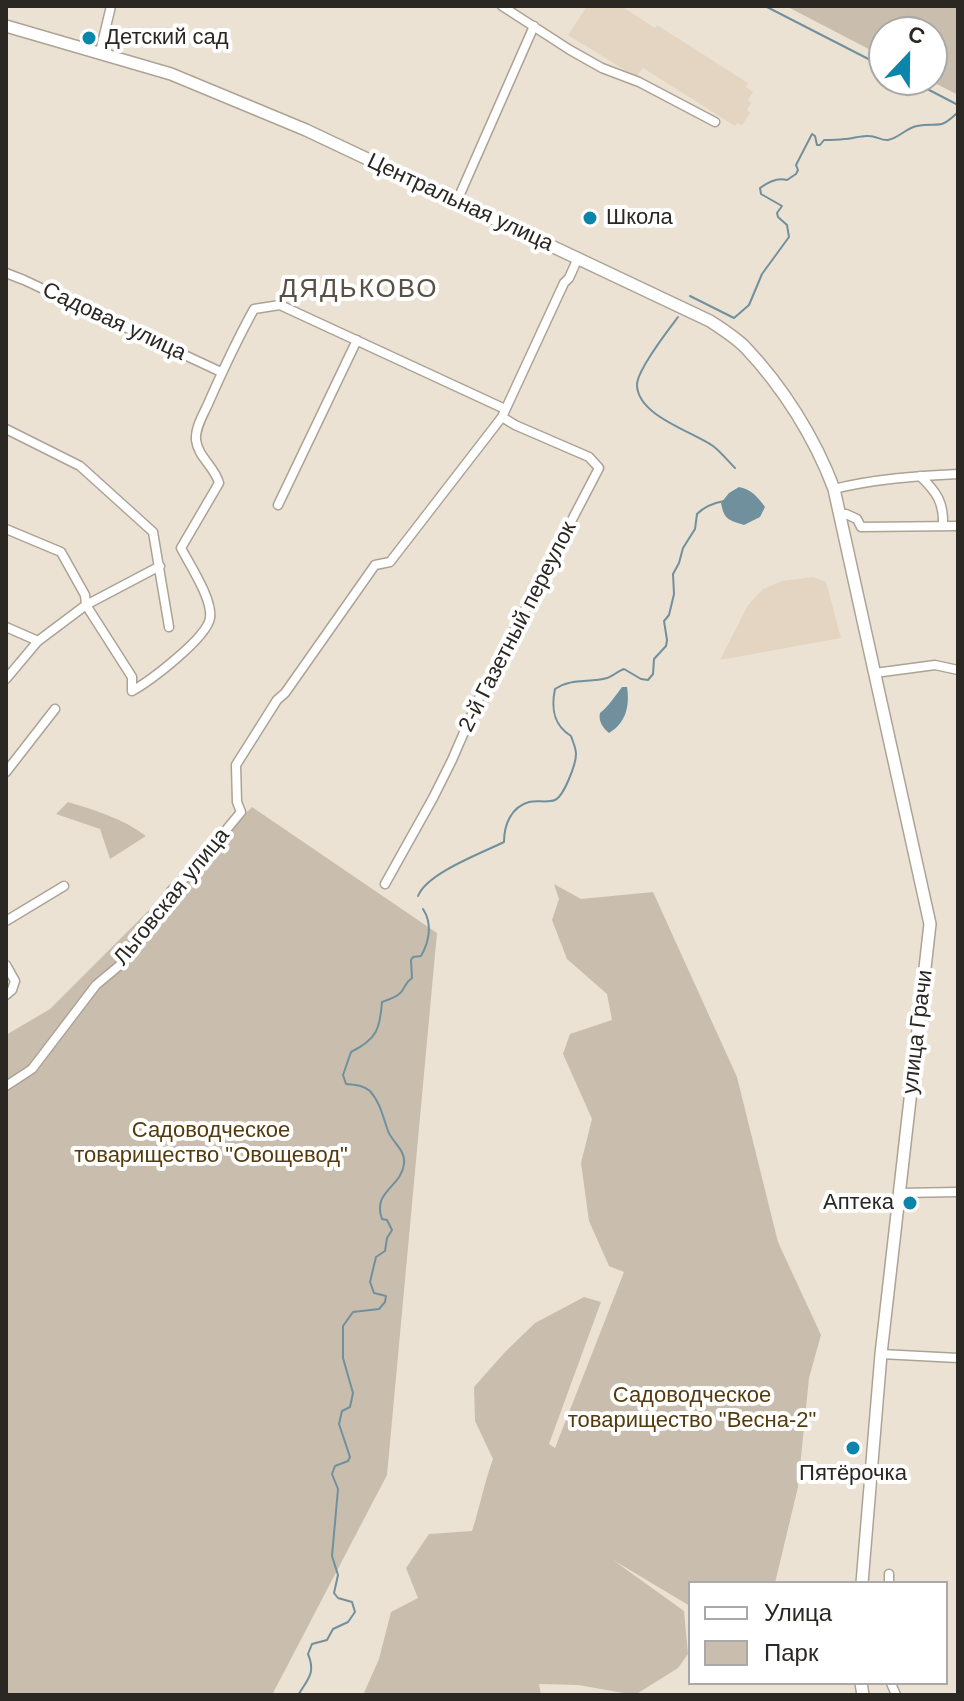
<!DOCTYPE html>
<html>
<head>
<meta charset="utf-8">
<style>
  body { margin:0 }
  #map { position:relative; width:964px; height:1701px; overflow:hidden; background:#ece2d4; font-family:Arial,sans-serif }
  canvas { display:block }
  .frame { position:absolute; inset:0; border:8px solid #2b2722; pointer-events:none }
  .legend { position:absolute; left:688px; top:1581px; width:260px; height:104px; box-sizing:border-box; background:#fff; border:2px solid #aaa9a7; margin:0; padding:10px 14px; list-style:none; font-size:24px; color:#2b2722 }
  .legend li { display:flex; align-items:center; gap:16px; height:40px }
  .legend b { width:40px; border:2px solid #aaa9a7 }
  .north { position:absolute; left:868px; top:16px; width:80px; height:80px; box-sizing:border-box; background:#fff; border:2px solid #aaa9a7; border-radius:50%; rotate:22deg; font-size:22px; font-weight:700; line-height:32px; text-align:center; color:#2b2722 }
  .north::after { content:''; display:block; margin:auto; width:28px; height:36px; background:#0b85a9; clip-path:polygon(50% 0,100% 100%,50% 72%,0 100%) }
</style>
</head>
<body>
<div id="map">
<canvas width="964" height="1701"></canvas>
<div class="frame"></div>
<ul class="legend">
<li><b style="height:10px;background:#fff"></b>Улица</li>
<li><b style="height:22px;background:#c9beae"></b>Парк</li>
</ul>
<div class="north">С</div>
</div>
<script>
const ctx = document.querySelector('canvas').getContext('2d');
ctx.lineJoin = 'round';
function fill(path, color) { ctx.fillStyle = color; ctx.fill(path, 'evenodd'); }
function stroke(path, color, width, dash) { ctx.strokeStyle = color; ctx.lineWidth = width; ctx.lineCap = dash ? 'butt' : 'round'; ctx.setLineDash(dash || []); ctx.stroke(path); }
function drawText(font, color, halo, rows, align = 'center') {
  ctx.font = font + ' Arial,sans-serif'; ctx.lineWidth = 8; ctx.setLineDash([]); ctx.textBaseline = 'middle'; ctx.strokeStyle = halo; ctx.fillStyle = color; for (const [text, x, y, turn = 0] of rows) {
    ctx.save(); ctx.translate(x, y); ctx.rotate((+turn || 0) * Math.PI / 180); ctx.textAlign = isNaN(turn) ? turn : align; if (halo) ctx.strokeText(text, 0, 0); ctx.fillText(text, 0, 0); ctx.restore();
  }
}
fill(new Path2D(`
  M587 6H621L655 28 657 25 748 83 746 87 753 92 748 100 751 103 747 110 750 113 742 125 737 123 735 126 643 68 636 77 568 35Z
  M813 577 826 582 841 638 720 660 748 605 763 589 782 581Z`), '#e3d5c2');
fill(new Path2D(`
  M786 6H958V95L929 80H932V32H884V57Z
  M68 802C97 811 122 818 146 836L110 859 100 829 56 814Z
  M252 807 437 933 387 1475 272 1695H6V1035L50 1009Z
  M554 884 581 899 653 892 737 1077 778 1242 821 1335 809 1378 798 1487 775 1583H690V1606L613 1560 684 1611 688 1654 678 1668 635 1695 578 1685 539 1684 541 1695H363L379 1659 391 1612 418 1598 406 1568 429 1534 472 1531C480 1507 484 1483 493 1459L475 1421 474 1387 505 1352 535 1323 584 1297 601 1302 549 1444 555 1448 624 1272 609 1266 589 1221 581 1163 592 1119 563 1054 570 1034 612 1020 607 994 567 959 552 920 559 899Z`), '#c9beae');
fill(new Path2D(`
  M739 487C752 490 757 496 765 507L760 517 744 525C728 520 724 519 721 503L729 493Z
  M622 687H627C630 706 626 723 609 733 603 728 598 721 600 713 609 706 615 696 622 687Z`), '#70909d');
stroke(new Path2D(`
  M765 6 884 67
  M910 80 958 105
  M690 296 734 318 749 305 762 274 789 237 787 225 778 217 777 213 782 206 761 194 760 188C768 182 777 177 787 180L796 174 798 170 796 165 812 134 815 136 817 145H820L824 140C831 140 837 140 844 139 852 139 861 135 869 136 876 136 882 141 888 140 899 138 906 128 917 126 939 122 939 131 958 112
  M678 317C669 329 635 372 637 386 639 416 691 431 713 446 721 452 728 461 735 468
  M418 896C427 873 482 853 504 842 504 825 511 807 529 802 537 800 548 803 555 800 564 796 576 764 576 754 576 748 573 742 571 736 553 725 551 708 555 689 571 678 589 683 607 678 613 676 618 671 624 669L641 679 648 680 653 674 654 659 666 646 667 640 664 621 669 615 674 594 673 574 679 563 683 548 695 529 697 514C705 506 713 503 724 501
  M298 1695C308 1679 316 1673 308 1654L312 1644 327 1640 333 1629 348 1622 355 1612 352 1602 338 1598 334 1593 338 1575 332 1556 338 1489 332 1474 335 1466 348 1461 350 1457 339 1424 342 1411 350 1407 353 1393 343 1358V1326L353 1312 379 1309 385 1302 386 1296 374 1293 370 1282 376 1257 385 1251 387 1238 392 1230 387 1220 382 1219C372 1191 401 1188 404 1164 406 1150 392 1142 388 1131 383 1117 380 1102 370 1091 363 1085 355 1085 346 1084L343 1075 351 1052C377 1039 380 1029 382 1002 389 999 397 998 402 991 406 985 406 982 412 978L411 960 413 957 421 956C429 942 433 924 423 909`), '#70909d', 2);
const street = new Path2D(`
  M502 6 570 50 602 68 639 82 715 122
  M100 52 111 6
  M457 201 534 26
  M6 273 24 280 221 372
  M6 429 80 466 153 532 169 627
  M920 476C937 492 944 503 943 526
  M834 489C874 479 916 476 958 474
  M278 505 357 340
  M839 514H846L857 519 861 527 958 526
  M6 529 61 552 85 595 86 605 132 677V691
  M6 627 38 641
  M875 673 935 665 958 670
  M6 679 38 641 86 605 160 566
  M132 691C150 681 207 638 210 618 213 600 190 565 181 548L219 483C215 467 198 457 196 440 195 428 203 415 208 404 222 372 237 340 254 309L280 305 505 409
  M6 772 55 709
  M385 884 433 798 452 760 478 700 599 468 589 457 515 425 502 417
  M6 921 64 886
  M6 965 15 981 12 990 6 995
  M6 1086 32 1069 96 985 120 965 171 891 192 871 241 812 237 802 236 765 277 700 285 693 375 565 390 562 502 417 564 283 569 278 578 258
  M899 1193 958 1192
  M881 1354 958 1358
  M889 1583V1574
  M891 1683 896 1695`);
const secondary = new Path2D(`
  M6 26 171 74 306 130 710 321C722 329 735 337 745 347 783 387 815 438 834 489L930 924 881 1354 862 1583
  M861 1683 863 1695`);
stroke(street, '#aca395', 11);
stroke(secondary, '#aca395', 14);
stroke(street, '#fff', 8);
stroke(secondary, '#fff', 11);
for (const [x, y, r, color] of [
  [89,38,8,"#0b85a9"],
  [590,218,8,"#0b85a9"],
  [910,1203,8,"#0b85a9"],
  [853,1448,8,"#0b85a9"]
]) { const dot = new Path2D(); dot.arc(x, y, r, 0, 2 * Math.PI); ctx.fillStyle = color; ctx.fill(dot); stroke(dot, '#fff', 3); }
drawText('22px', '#2b2722', '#fff', [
  ["Детский сад",105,38],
  ["Школа",606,218],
  ["Аптека",894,1203,"right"],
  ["Пятёрочка",853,1474,"center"]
], 'left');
drawText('22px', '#2b2722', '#fff', [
  ["Центральная улица",460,203,25],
  ["Садовая улица",114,322,25],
  ["2-й Газетный переулок",518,627,-63],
  ["Льговская улица",172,897,-51],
  ["улица Грачи",918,1032,-83]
]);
drawText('22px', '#553b0b', '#fff', [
  ["Садоводческое",211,1131],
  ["товарищество \"Овощевод\"",211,1156],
  ["Садоводческое",692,1396],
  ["товарищество \"Весна-2\"",692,1421]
]);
ctx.letterSpacing = '2px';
drawText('26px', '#585044', '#fff', [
  ["ДЯДЬКОВО",359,290]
]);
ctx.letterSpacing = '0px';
</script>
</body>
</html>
